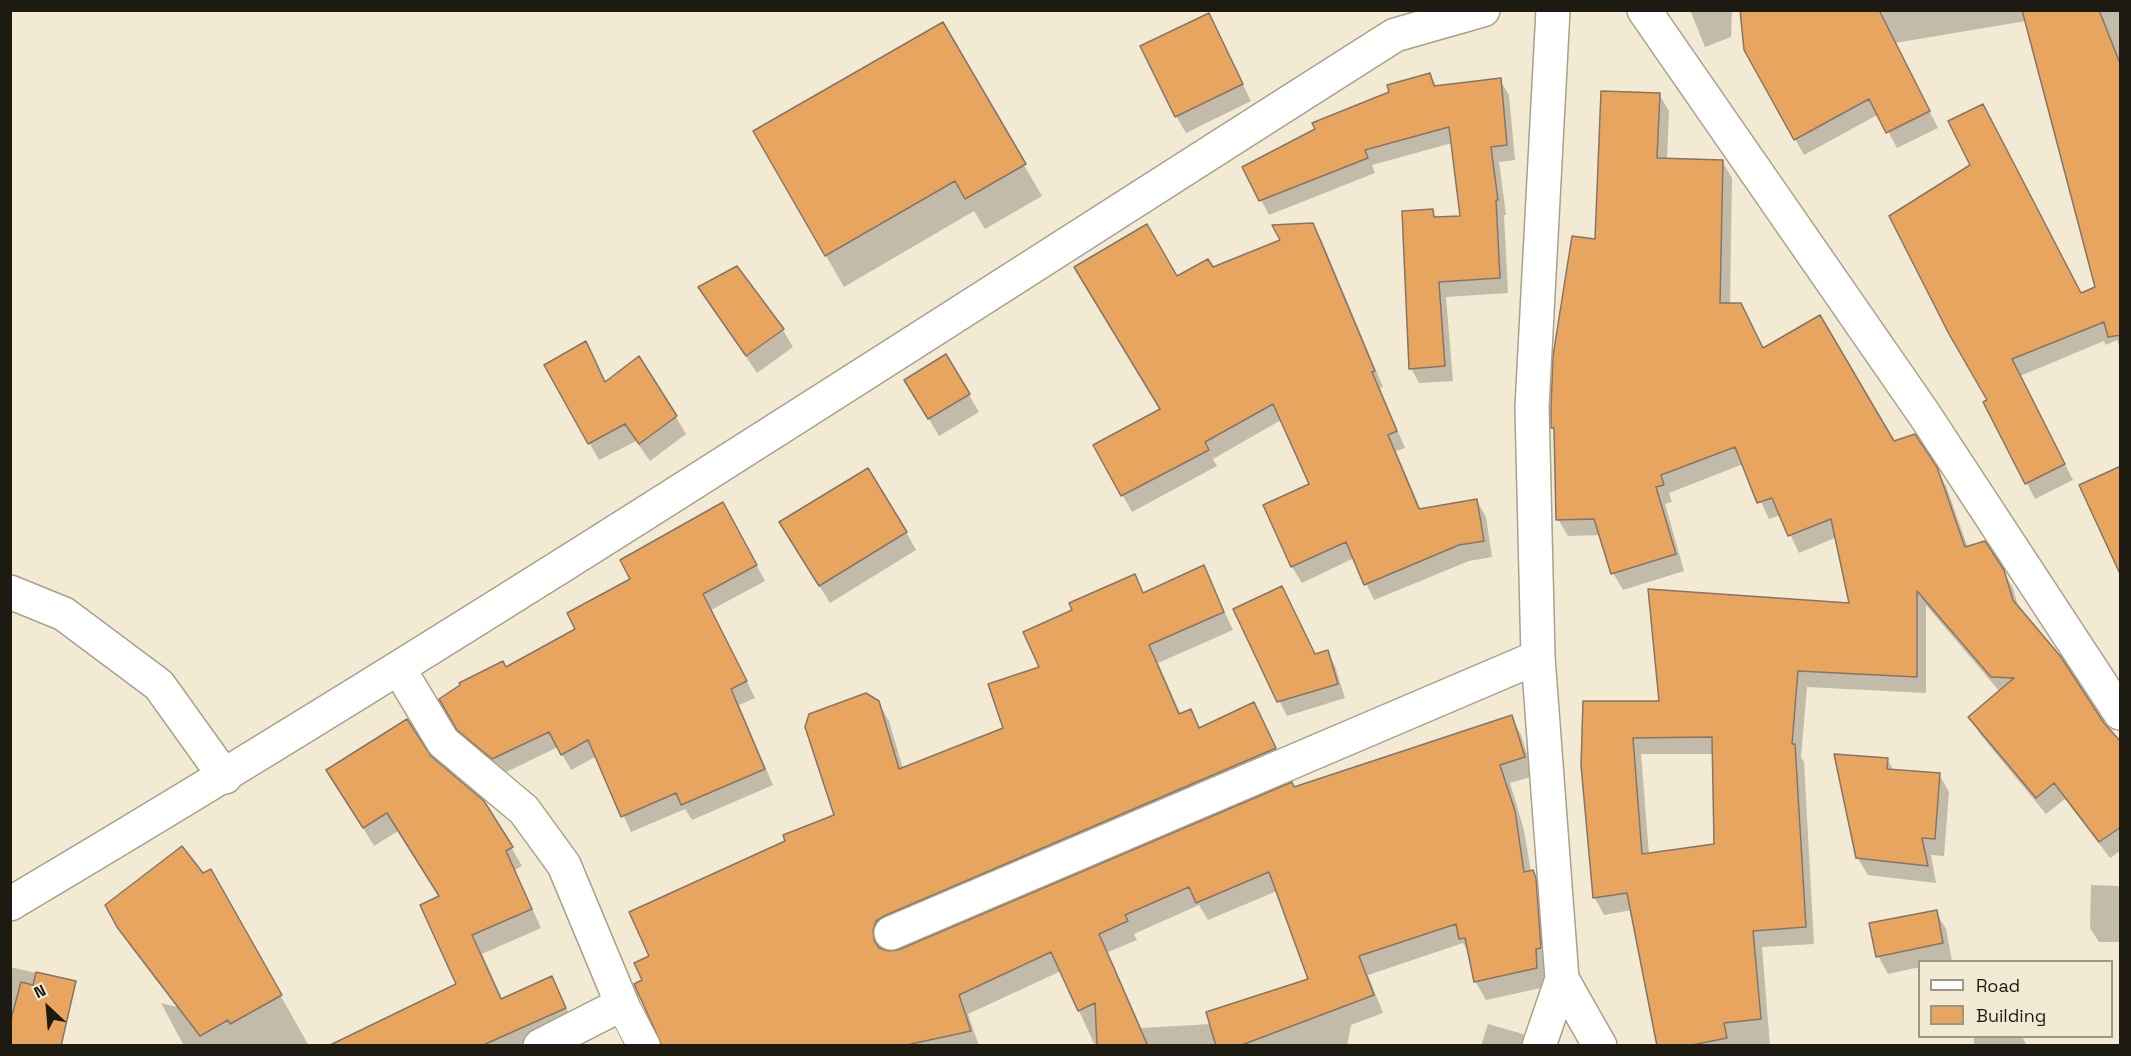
<!DOCTYPE html>
<html>
<head>
<meta charset="utf-8">
<style>
  body { margin:0 }
  #map { position:relative; width:2131px; height:1056px; overflow:hidden; background:#f3ead4; font-family:"Space Grotesk",sans-serif }
  canvas { display:block }
  .frame { position:absolute; inset:0; border:12px solid #1d1a12; pointer-events:none }
  .legend { position:absolute; left:1918px; top:960px; width:195px; height:78px; box-sizing:border-box; background:#f3ead4; border:2px solid #9d9786; margin:0; padding:8px 10px; list-style:none; font-size:18px; color:#1d1a12 }
  .legend li { display:flex; align-items:center; gap:12px; height:30px }
  .legend b { width:30px; border:2px solid #9d9786 }
  .north { position:absolute; left:18px; top:978px; width:60px; height:60px; -webkit-text-stroke:4px #f3ead4; paint-order:stroke; rotate:334deg; font-size:16px; font-weight:700; line-height:24px; text-align:center; color:#1d1a12 }
  .north::after { content:''; display:block; margin:auto; width:21px; height:27px; background:#1d1a12; clip-path:polygon(50% 0,100% 100%,50% 72%,0 100%) }
</style>
</head>
<body>
<div id="map">
<canvas width="2131" height="1056"></canvas>
<div class="frame"></div>
<ul class="legend">
<li><b style="height:8px;background:#fff"></b>Road</li>
<li><b style="height:16px;background:#e7a560"></b>Building</li>
</ul>
<div class="north">N</div>
</div>
<script>
const ctx = document.querySelector('canvas').getContext('2d');
ctx.lineJoin = 'round';
function fill(path, color) { ctx.fillStyle = color; ctx.fill(path, 'evenodd'); }
function stroke(path, color, width, dash) { ctx.strokeStyle = color; ctx.lineWidth = width; ctx.lineCap = dash ? 'butt' : 'round'; ctx.setLineDash(dash || []); ctx.stroke(path); }
fill(new Path2D(`
  M1690 10H1732L1731 37 1705 47Z
  M1742 10H2120V348L2117 340 2106 345 2104 341 2020 376 2073 480 2035 499 1985 402 1989 400 1950 333 2097 288 2026 21 1895 43 1938 128 1897 148 1879 114 1804 155 1795 139Z
  M1209 15 1251 101 1186 133 1176 116Z
  M942 24 1042 196 985 229 974 211 844 287 755 132Z
  M1430 74 1437 87 1500 80 1509 95 1515 160 1499 162 1506 215H1504L1508 293 1446 297 1453 381 1419 383 1411 368 1432 211 1436 219 1461 217 1452 143 1372 165 1375 173 1269 215 1261 200 1391 93Z
  M1659 94 1669 111 1667 159 1722 161 1732 178 1730 305 1764 350 1894 443 1935 468 1946 486 1968 548 2002 570 2013 588 2019 610 2120 747V851L2110 858 2065 799 2046 814 1980 734 1970 717 2000 692 1926 605V693L1807 687 1801 757 1804 762 1814 944 1762 947 1770 1046H1658L1632 910 1604 915 1595 898 1582 765 1661 703 1851 604 1837 537 1799 553 1781 515 1769 519 1743 464 1669 493 1672 502 1665 504 1684 571 1623 590 1613 573 1601 535 1568 536 1558 519 1556 433 1553 427 1597 241ZM1641 754H1714L1715 845 1649 855Z
  M1312 224 1322 241 1383 387 1380 388 1405 448 1396 451 1421 510 1477 501 1486 517 1492 557 1469 561 1374 600 1354 558 1302 583 1292 567 1265 506 1311 485 1281 420 1213 459 1217 466 1132 512 1095 446 1162 410 1176 279 1212 269 1282 241Z
  M700 288 783 330 793 347 757 373Z
  M585 343 606 383 676 417 686 434 650 461 636 441 599 460 546 366Z
  M969 395 979 412 939 436 916 397Z
  M732 520 765 581 711 610 755 698 739 705 773 785 692 820 685 809 631 832 597 756 571 770 558 747 502 774 468 746 441 699 506 669 577 629 632 580Z
  M906 532 916 550 830 603 791 540Z
  M1203 567 1233 630 1158 663 1181 715 1191 711 1201 729 1253 704 1285 767 886 940 882 951 899 952 1293 788 1511 717 1521 735 1534 776 1510 783 1524 830 1531 872 1543 890 1550 986 1486 1000 1475 981 1469 953 1463 943 1368 975 1383 1013 1351 1025 1347 1046H1095L1061 971 968 1014 979 1046H662L644 980 651 957 787 842 836 816 878 702 889 721 903 769 1004 729 1074 610 1134 576 1144 594ZM1277 891 1310 980 1211 1024 1141 1028 1108 952 1137 940 1134 934 1199 905 1208 920Z
  M1282 588 1315 656 1327 652 1335 666 1345 698 1287 716 1235 610Z
  M430 757 511 847 522 866 515 870 541 928 482 954 503 1000 551 978 576 1027 533 1046H331L458 985 441 897 398 831 374 846 328 771Z
  M1887 759 1894 771 1939 774 1949 792 1944 856 1931 855 1936 883 1868 875 1857 857Z
  M210 871 309 1046H184L161 1003 177 1007 131 947 107 905Z
  M2091 885 2120 886V942H2099L2090 928Z
  M1936 912 1946 929 1952 961 1920 962V967L1888 974 1878 956Z
  M10 967 45 975 10 1046Z
  M1488 1024 1523 1034 1530 1046H1481Z
  M1974 1036H2022L2027 1046H1974Z`), '#0003');
const building = new Path2D(`
  M1740 10H1879L1930 111 1886 133 1869 99 1794 140 1744 50Z
  M2022 10H2099L2121 66V335L2108 337 2104 322 2012 359 2065 464 2025 484 1983 402 1987 400 1949 334 1889 216 1970 165 1948 121 1983 104 2081 293 2095 287Z
  M1209 13 1243 84 1175 117 1140 46Z
  M943 22 1026 164 965 199 955 181 825 256 753 131Z
  M1430 73 1434 86 1501 78 1507 145 1491 147 1498 200H1496L1500 278 1439 282 1445 366 1409 369 1402 211 1433 209 1434 217 1460 216 1449 127 1365 150 1368 158 1259 201 1242 167 1315 129 1312 123 1389 92 1387 85Z
  M1601 91 1660 93 1657 158 1723 160 1720 303H1741L1763 348 1820 315 1894 441 1915 434 1937 467 1965 547 1985 541 2004 570 2013 600 2061 657 2104 723 2121 742V827L2099 842 2054 783 2036 798 1968 717 2014 678 1991 677 1917 591V677L1798 671 1792 744H1795L1806 927 1753 931 1761 1019 1724 1023 1727 1038 1687 1046H1657L1627 893 1593 898 1581 765 1583 701H1659L1648 589 1849 603 1831 519 1788 536 1772 498 1757 503 1735 447 1661 475 1664 485 1656 487 1676 554 1611 574 1594 519 1556 520 1554 428H1551V409L1553 356 1572 236 1595 239ZM1712 737 1714 844 1642 854 1633 738Z
  M1313 223 1375 371 1372 372 1397 431 1388 435 1419 509 1477 499 1484 541 1459 545 1364 585 1346 542 1291 567 1263 505 1309 484 1273 404 1205 442 1209 450 1121 496 1093 445 1160 409 1074 267 1147 224 1177 276 1208 259 1213 267 1280 240 1272 225Z
  M737 266 784 329 746 356 698 287Z
  M586 341 605 382 639 356 677 416 639 444 625 424 588 444 544 365Z
  M946 354 970 394 928 419 904 380Z
  M2121 466V576L2079 485Z
  M868 468 907 532 819 586 779 522Z
  M723 502 757 565 703 594 747 681 731 689 765 769 681 805 676 793 621 817 588 740 561 755 549 732 492 759 457 730 439 699 460 685 459 683 503 661 506 667 575 629 567 613 630 579 620 560Z
  M1204 565 1224 612 1149 645 1179 714 1191 709 1199 728 1254 702 1276 748 884 916 876 921 873 930 874 940 879 948 888 951 898 950 1292 782 1294 787 1512 715 1525 757 1500 765 1515 811 1524 872 1533 870 1536 878 1541 948 1536 949 1537 968 1474 982 1465 938 1459 939 1456 924 1359 956 1374 995 1239 1046H1216L1206 1012 1308 979 1269 872 1196 903 1189 887 1125 915 1128 921 1099 934 1148 1046H1097L1095 1003 1078 1011 1051 952 959 995 971 1031 902 1046H662L634 984 642 980 634 963 649 956 629 912 785 841 783 835 834 815 805 727 809 714 866 693 879 701 899 769 1003 728 988 684 1039 667 1023 632 1072 610 1069 603 1135 574 1143 593Z
  M1282 586 1315 654 1328 650 1338 684 1277 702 1233 609Z
  M407 719 431 756 484 801 513 847 506 851 532 909 472 935 501 999 552 976 566 1008 481 1046H328L456 984 420 905 439 896 387 813 363 828 326 770Z
  M1834 754 1888 758 1887 769 1940 773 1935 839 1922 838 1928 866 1856 858Z
  M182 846 203 873 211 869 282 995 230 1024 228 1020 200 1036 117 927 105 905Z
  M1937 910 1943 943 1876 957 1869 923Z
  M36 972 76 981 61 1046H10V1023L21 982 33 985Z`);
fill(building, '#e7a560');
stroke(building, '#867566', 1.5);
const pedestrian = new Path2D(`
  M622 1004 644 1046`);
const minor = new Path2D(`
  M1553 10 1532 407 1538 657 1562 979 1600 1046
  M1644 10 1924 414 2120 713
  M10 592 64 614 159 685 225 777
  M399 669 443 742 524 810 564 865 622 1004 540 1046
  M10 904C479 626 935 327 1395 35L1483 10
  M891 933 1538 657
  M1539 1046 1562 979`);
stroke(pedestrian, '#a9a18c', 34);
stroke(minor, '#a9a18c', 36);
stroke(pedestrian, '#fff', 32);
stroke(minor, '#fff', 33);
</script>
</body>
</html>
